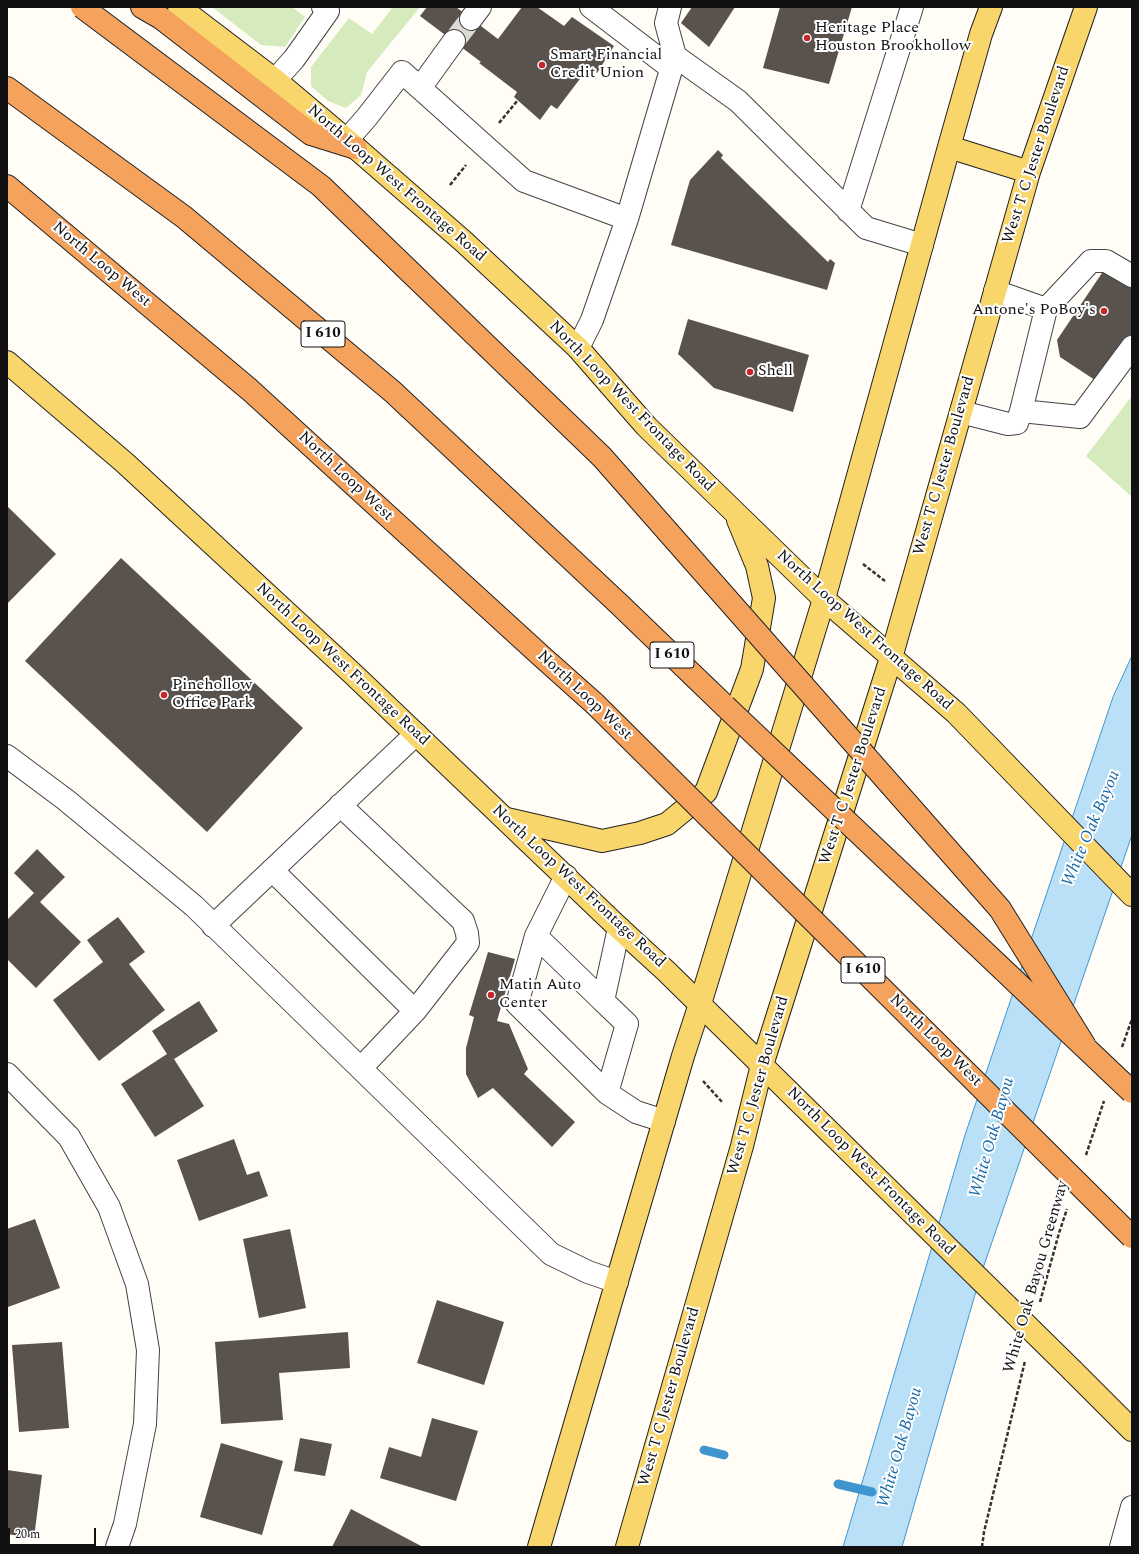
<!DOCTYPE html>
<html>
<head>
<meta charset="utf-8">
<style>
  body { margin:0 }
  #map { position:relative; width:1139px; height:1554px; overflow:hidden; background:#fffdf5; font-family:Spectral,serif }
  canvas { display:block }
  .frame { position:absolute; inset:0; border:8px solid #111; pointer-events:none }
  .scale { position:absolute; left:8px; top:1528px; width:88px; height:18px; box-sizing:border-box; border:2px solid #111; border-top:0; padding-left:5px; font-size:12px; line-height:14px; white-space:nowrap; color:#111; -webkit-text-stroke:3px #fff; paint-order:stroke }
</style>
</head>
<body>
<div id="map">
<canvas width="1139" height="1554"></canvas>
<div class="frame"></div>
<div class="scale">20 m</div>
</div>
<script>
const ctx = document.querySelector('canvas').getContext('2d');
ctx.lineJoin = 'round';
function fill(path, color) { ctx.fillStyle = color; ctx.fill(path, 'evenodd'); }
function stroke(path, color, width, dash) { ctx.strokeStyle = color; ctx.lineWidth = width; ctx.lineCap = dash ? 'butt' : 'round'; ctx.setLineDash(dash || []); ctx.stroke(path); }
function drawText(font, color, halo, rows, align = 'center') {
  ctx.font = font + ' Spectral,serif'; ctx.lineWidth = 4; ctx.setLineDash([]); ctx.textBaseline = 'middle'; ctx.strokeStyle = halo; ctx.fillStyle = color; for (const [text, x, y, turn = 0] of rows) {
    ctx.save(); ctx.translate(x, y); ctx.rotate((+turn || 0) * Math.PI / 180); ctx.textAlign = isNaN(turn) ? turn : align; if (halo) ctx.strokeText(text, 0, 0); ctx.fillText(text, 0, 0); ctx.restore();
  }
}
fill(new Path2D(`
  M212 7H292L305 17 285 47 261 45Z
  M393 7H420L367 72 361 95 346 108 328 101 311 86V67L349 18 372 34Z
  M1132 396V497L1086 456Z`), '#d5ebbd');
const water = new Path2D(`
  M1132 656V835L981 1274 902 1547H843L965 1135 1113 697Z`);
fill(water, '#b9e0f7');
stroke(water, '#3f96cf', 1);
stroke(new Path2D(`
  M704 1450 724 1455
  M838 1484 872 1492`), '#3f96cf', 9);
fill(new Path2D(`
  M427 7H456L498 39 522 7H537L564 26 572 17 614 46 597 73 589 67 557 109 551 105 540 120 514 97 517 92 479 63 481 62 420 16Z
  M692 7H735L709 47 681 23Z
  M780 7H852L829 84 763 68Z
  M718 150 723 155 721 158 828 262 830 259 835 263 827 290 671 245 690 180Z
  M1106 267 1132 284V337L1101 384 1060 357 1057 340Z
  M688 319 809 355 793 412 714 388 678 354Z
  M7 506 56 554 7 604Z
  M121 558 303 728 207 832 25 661Z
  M37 849 65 877 40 902 81 942 36 988 7 959V920L34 893 14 873Z
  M118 917 145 952 129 964 165 1010 99 1061 53 1000 103 962 87 940Z
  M488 952 515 959 497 1021 509 1024 528 1069 524 1074 575 1122 552 1147 493 1088 478 1098 466 1074V1048L474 1017 469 1015Z
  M199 1001 218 1031 174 1059 204 1106 155 1137 121 1084 167 1054 152 1031Z
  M234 1139 247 1175 259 1171 268 1196 199 1221 177 1160Z
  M35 1219 60 1288 8 1307 7 1229Z
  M290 1229 306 1308 259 1318 243 1239Z
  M437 1300 504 1322 484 1385 417 1363Z
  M348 1332 350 1368 279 1373 283 1420 221 1424 215 1342Z
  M62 1342 69 1428 19 1432 12 1345Z
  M432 1418 478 1431 456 1501 380 1478 389 1447 421 1457Z
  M300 1438 332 1444 325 1476 294 1471Z
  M221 1443 283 1461 262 1535 200 1517Z
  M7 1470 42 1475 34 1538 7 1534Z
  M351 1509 423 1547H332Z`), '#5a524d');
stroke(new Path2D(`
  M454 41 471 19`), '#dbdad3', 22, [22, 11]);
const minor = new Path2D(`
  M591 7 671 68
  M670 7 666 23 675 56
  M471 19 480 7
  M275 80 294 59 328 11 323 7
  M420 88 454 41
  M347 140 367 117 402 72 524 181 627 219
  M848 211 912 7
  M1046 309 1091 261H1106L1132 276
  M578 348 592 320 627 219 675 56 738 101 866 228 922 245
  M1021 411 1080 417 1132 347
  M961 412 1008 424 1017 423 1021 411 1046 309 995 291
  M7 756 66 800 194 906 551 1254 588 1272 617 1282
  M340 805 463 921 467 933 468 943 415 1011 361 1068
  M272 870 415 1011
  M566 876 536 936 517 1004 607 1093 636 1112 664 1121
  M213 926 416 734
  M536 936 603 1001
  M7 1074 69 1137 109 1207 137 1284 148 1350 145 1424 125 1524 117 1547
  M607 1093 627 1024 603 1001 619 928
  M1121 1547 1132 1507`);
const major = new Path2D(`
  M179 7 275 80 356 148 463 241 578 348 646 426 824 599 956 713 1132 895
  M949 147 1029 172
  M7 362 125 463 353 674 619 928 666 971 1007 1306
  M507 819 602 841 640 833 667 824 706 792 752 669 764 598 757 566 738 520
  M1073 1371 1132 1430
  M539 1547 683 1056 700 1004 824 599 949 147 981 34 991 7
  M627 1547 742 1146 762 1065 891 658 1029 172 1086 7`);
const highway = new Path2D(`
  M142 7 161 18 311 134 356 148
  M7 88 184 217 393 392 619 604 725 706
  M7 186 250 390 539 654 595 704`);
stroke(minor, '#444', 24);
stroke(major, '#222', 24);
stroke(highway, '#222', 24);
stroke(new Path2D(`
  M499 123 518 100
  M450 185 466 165
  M863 564 885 581
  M1122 1047 1132 1019
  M703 1081 723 1103
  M1086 1155 1104 1101
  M1040 1302 1059 1233 1067 1209
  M982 1547 984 1532 1025 1361`), '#333', 2.5, [4, 2]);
stroke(minor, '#fff', 22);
stroke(major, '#f9d66b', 22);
stroke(highway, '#f5a25d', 22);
const majorBridge = new Path2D(`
  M1007 1306 1073 1371`);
const highwayBridge = new Path2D(`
  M82 7 321 186 602 457 1000 909 1085 1046
  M595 704 1132 1237
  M725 706 1132 1092`);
stroke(majorBridge, '#222', 24, []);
stroke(highwayBridge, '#222', 24, []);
stroke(majorBridge, '#f9d66b', 22);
stroke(highwayBridge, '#f5a25d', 22);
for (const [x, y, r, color] of [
  [807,38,4,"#c4262e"],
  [542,65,4,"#c4262e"],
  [1104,311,4,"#c4262e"],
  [750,372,4,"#c4262e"],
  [164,695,4,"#c4262e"],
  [491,995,4,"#c4262e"]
]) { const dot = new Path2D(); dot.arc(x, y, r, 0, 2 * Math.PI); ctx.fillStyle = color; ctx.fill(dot); stroke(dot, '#fff', 1.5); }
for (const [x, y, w] of [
  [323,334,44],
  [672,655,44],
  [863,970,44]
]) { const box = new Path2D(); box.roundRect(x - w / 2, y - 13, w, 26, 3); ctx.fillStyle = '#fff'; ctx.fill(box); stroke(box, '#111', 1); }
drawText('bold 15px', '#111', null, [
  ["I 610",323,334],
  ["I 610",672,655],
  ["I 610",863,970]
]);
drawText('16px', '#111', '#fff', [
  ["Heritage Place",815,29],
  ["Houston Brookhollow",815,47],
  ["Smart Financial",550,56],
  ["Credit Union",550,74],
  ["Antone's PoBoy's",1096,311,"right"],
  ["Shell",758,372],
  ["Pinehollow",172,686],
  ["Office Park",172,704],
  ["Matin Auto",499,986],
  ["Center",499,1004]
], 'left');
drawText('16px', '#111', '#fff', [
  ["West T C Jester Boulevard",1037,155,-72],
  ["North Loop West Frontage Road",396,184,41],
  ["North Loop West",101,265,40],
  ["North Loop West Frontage Road",631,407,46],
  ["West T C Jester Boulevard",945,466,-74],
  ["North Loop West",345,477,43],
  ["North Loop West Frontage Road",864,631,42],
  ["North Loop West Frontage Road",342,665,43],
  ["North Loop West",584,696,43],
  ["West T C Jester Boulevard",854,776,-72],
  ["North Loop West Frontage Road",578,887,43],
  ["North Loop West",935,1041,45],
  ["West T C Jester Boulevard",759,1086,-74],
  ["North Loop West Frontage Road",870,1172,45],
  ["White Oak Bayou Greenway",1037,1277,-74],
  ["West T C Jester Boulevard",670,1397,-74]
]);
drawText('italic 17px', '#1768a6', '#fff', [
  ["White Oak Bayou",1092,829,-67],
  ["White Oak Bayou",993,1138,-74],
  ["White Oak Bayou",901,1448,-74]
]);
</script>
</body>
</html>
